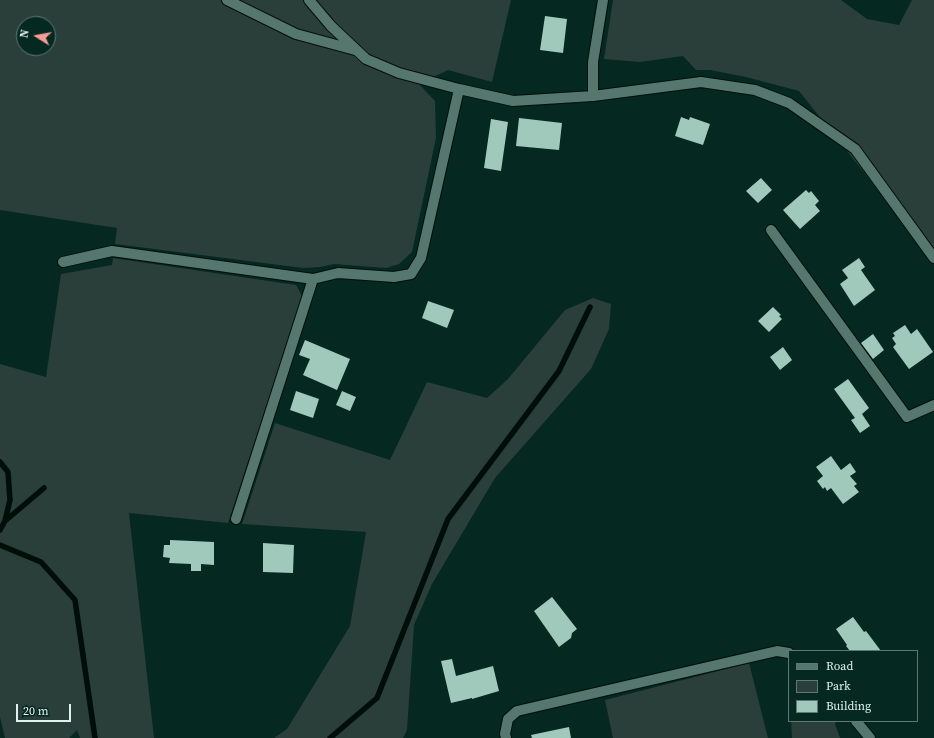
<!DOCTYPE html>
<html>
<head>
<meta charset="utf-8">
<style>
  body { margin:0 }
  #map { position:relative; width:934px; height:738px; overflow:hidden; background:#052820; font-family:"Source Serif 4",serif }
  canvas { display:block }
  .legend { position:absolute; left:788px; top:650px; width:130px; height:72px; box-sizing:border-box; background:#052820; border:1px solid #5d7972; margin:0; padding:5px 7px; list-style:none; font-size:12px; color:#e0f2ec }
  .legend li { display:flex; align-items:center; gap:8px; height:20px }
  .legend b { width:20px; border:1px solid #5d7972 }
  .north { position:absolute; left:16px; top:16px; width:40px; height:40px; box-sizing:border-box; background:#052820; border:1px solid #5d7972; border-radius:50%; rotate:281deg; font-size:11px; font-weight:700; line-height:16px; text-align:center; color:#e0f2ec }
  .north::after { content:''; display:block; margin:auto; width:14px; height:18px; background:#f59c95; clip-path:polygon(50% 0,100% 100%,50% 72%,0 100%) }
  .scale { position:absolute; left:16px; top:704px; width:55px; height:18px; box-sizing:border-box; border:2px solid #e0f2ec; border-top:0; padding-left:5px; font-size:12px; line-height:14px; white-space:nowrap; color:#e0f2ec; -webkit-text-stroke:3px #052820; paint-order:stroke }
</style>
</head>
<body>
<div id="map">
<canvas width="934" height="738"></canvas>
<ul class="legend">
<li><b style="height:5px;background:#55776d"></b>Road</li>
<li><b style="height:11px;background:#2a3f39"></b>Park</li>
<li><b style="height:11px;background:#a0c9bc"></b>Building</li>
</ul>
<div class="north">N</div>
<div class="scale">20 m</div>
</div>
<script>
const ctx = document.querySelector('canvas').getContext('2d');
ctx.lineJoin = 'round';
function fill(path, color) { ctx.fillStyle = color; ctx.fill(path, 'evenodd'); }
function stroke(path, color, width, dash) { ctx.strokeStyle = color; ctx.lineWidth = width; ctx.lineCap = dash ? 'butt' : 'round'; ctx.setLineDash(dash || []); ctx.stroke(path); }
fill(new Path2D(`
  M0 0H511L492 82 448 70 419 84 435 101 436 138 412 252 399 264 386 268 334 264 320 267 303 268 115 244 117 228 0 210ZM24 24H48V48H24Z
  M613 0H841L867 19 899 25 912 0H934V260L799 91 746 77 710 70H696L683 56 640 62 604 59Z
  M113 258 296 285 302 296 228 523 129 513 154 738H80L77 730 69 738H5L0 717V364L46 377 61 274 112 265Z
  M593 298 611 304 609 329 591 369 495 478 432 584 414 625 407 730 403 738H274L287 729 350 626 366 532 242 524 275 423 390 460 427 382 487 398 508 379 565 310Z
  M749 663 768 738H613L605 700Z
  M791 721H836L835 724 840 738H792Z`), '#2a3f39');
stroke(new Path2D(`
  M0 462 8 472 10 500 5 521 0 530
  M5 521 44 488
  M0 545 41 562 75 600 95 738
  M330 738 377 698 448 519 559 371 590 307`), '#000e0a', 5.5);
fill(new Path2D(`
  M545 16 567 19 563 53 540 50Z
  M681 117 689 120 690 117 710 124 703 145 675 136Z
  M519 118 562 123 559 150 516 146Z
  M491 119 508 122 501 171 484 168Z
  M761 178 772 190 758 203 746 191Z
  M806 190 809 193 811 191 819 201 815 205 820 211 800 229 783 210Z
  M859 258 865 267 861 270 875 290 854 306 840 284 848 278 842 270Z
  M428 301 454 310 447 328 422 318Z
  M773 307 781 315 779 316 782 319 769 332 758 321Z
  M905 325 911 334 917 329 933 352 909 369 893 347 896 344 892 338 895 336 893 333Z
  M873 334 884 350 873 359 861 343Z
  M305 340 350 359 337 390 303 375 310 359 299 355Z
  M783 347 792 360 780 370 770 357Z
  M848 379 869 408 862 414 870 426 860 433 851 420 855 418 834 389Z
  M296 391 319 399 313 418 290 410Z
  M342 391 356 397 350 411 336 405Z
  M831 456 841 470 850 463 856 472 850 476 857 484 854 486 859 492 843 504 831 488 827 491 825 487 823 489 817 481 823 476 816 467Z
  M170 540 214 542V565L201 564V571H191V564L169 563 170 558 163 557 164 545H170Z
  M263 543 294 545 293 573 263 572Z
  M552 597 577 629 572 633 571 638 559 647 534 611Z
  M853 617 864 632 866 631 881 651H850L846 646 847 645 836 629Z
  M452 659 456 676 493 666 499 691 472 699V698L451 703 441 661Z
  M569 727 571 738H532L531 735Z`), '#a0c9bc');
const minor = new Path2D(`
  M227 0 296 34 355 50
  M309 0 331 26 366 59 399 73 459 89 513 101 593 96
  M603 0 593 62V96L701 82 755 90 789 103 855 149 934 258
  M771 230 907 417 934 405
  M63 262 112 251 313 279
  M236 519 313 279 338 273 394 277 411 274 421 258 459 89
  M856 721 870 738
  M506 738 505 734 508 719 517 711 777 651 789 653`);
stroke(minor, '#000f0a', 12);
stroke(minor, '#55776d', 10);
</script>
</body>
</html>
